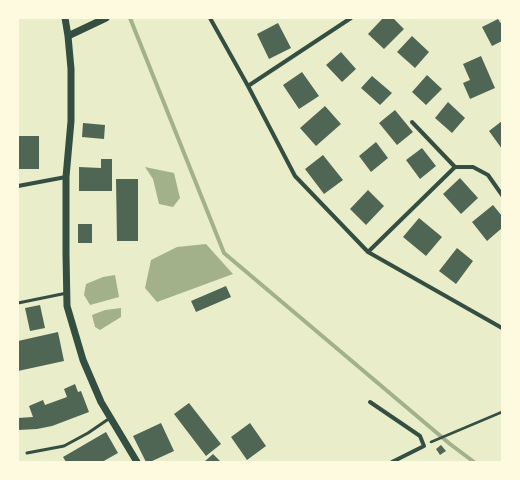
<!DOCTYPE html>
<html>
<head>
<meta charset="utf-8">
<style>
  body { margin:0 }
  #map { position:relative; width:520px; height:480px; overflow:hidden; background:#e9edc9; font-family:"DejaVu Sans",sans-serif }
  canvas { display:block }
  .frame { position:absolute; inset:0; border:19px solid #fefae0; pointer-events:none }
</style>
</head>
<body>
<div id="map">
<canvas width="520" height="480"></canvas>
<div class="frame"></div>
</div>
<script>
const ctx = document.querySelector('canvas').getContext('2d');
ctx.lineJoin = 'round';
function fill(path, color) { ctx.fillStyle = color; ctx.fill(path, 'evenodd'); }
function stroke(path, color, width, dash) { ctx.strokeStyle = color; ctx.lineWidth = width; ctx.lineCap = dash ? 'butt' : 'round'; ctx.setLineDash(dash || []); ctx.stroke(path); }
fill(new Path2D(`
  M145 167 174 173 180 198 173 207 159 204 153 179Z
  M206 244 233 274 157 302 145 288 151 260 177 247Z
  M115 275 119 297 90 305 84 295 86 284 103 277Z
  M121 308V317L100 330 95 327 92 315 105 310Z`), '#a3b18a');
stroke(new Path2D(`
  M130 18 224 253 450 444 474 462`), '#a3b18a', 4);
fill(new Path2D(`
  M383 18H393L404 29 384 49 368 34Z
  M498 19 502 25V41L492 46 482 27Z
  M278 23 291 48 269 59 257 34Z
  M412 36 429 52 415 68 397 52Z
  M341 52 356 69 342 82 326 65Z
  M481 56 495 88 470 99 463 83 470 80 463 64Z
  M302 72 319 96 299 109 283 85Z
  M427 75 442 89 426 105 412 92Z
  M372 76 392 93 380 105 361 88Z
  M448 102 465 118 452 133 435 118Z
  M325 106 341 124 316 146 300 128Z
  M395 110 413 132 397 145 379 123Z
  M502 121V149L489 131Z
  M83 123 105 125 104 139 82 137Z
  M18 136H39V169H18Z
  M376 142 388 158 371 172 359 156Z
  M422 148 436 166 420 179 406 160Z
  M323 155 343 180 324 194 305 169Z
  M101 159H112V191H79V167L101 168Z
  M460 178 478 198 461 214 443 194Z
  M116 179H138V241H117Z
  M368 190 384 206 366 225 350 209Z
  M493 205 502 216V228L487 241 472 222Z
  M419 218 442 237 426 256 403 237Z
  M78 224H92V243H78Z
  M457 248 473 261 456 284 439 271Z
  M226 286 231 297 196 312 191 301Z
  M40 305 45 328 30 331 25 308Z
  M58 332 64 361 18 371V341Z
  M75 384 78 392 81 391 89 412 52 426 37 429 18 430V418L33 417 29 406 43 400 45 405 67 397 64 389Z
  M189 403 221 444 206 456 174 414Z
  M161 423 174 451 150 462H146L133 436Z
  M250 423 266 446 247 460 231 437Z
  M106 432 118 453 102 462H66L63 457Z
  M441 445 446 451 440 455 436 449Z
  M213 454 221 462H204Z`), '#4f6655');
stroke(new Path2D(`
  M431 442 502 412`), '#344e41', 2.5);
stroke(new Path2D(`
  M18 303 67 293
  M27 453 64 446 88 433 110 418`), '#344e41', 3);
stroke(new Path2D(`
  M210 18 248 86 295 176 368 252 502 328
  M248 86 351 18
  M412 122 455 167
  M18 186 66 177
  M368 252 455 167H473L488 175 502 195
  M370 402 420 436 424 446 392 462`), '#344e41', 4);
stroke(new Path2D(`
  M65 18 68 36 71 69V121L66 177V254L67 306 83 360 101 402 137 462
  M68 36 106 18`), '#344e41', 7);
</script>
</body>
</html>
